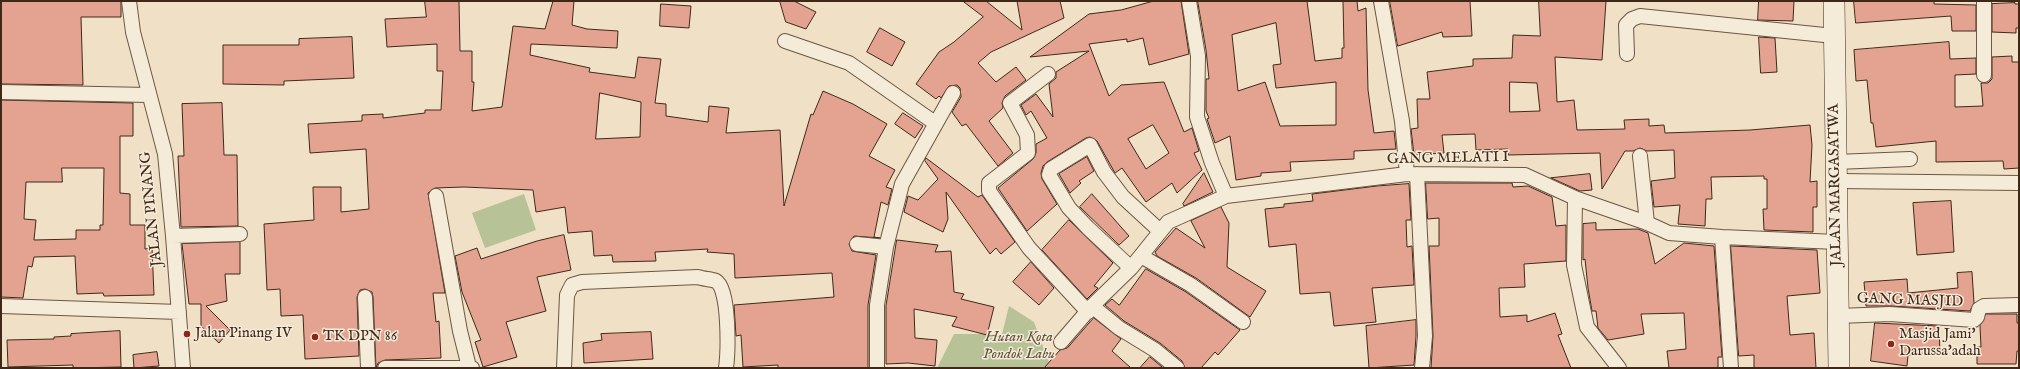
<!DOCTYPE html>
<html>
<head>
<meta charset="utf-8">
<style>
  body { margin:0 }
  #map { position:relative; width:2020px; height:369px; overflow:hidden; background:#f0e0c5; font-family:"IM FELL English",serif }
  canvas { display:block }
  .frame { position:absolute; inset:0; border:2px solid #402819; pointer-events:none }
</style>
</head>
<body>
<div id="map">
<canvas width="2020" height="369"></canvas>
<div class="frame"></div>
</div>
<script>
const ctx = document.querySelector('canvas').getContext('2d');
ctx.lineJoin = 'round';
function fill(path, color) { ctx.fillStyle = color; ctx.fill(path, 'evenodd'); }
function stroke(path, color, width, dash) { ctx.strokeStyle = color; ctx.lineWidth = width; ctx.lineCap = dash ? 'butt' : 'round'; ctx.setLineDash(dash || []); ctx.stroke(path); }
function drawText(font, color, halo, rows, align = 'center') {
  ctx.font = font + ' "IM FELL English",serif'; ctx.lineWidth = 3; ctx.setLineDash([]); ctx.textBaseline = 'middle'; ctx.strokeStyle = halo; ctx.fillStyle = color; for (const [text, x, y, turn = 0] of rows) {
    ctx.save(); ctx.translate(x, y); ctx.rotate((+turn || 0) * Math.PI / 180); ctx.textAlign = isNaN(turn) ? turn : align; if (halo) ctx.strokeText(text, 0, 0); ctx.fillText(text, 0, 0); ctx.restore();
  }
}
fill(new Path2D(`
  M524 194 536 230 485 248 472 213Z
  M1009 306 1034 322 1051 368H937L954 334H1002Z`), '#b7c397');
const building = new Path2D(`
  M1 1H121V17H81L83 85 1 84Z
  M425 1H459L460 51H472V82H474L472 111 502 107 513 26 545 29 553 1H574L572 25 587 29 618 31 617 48 531 44 530 55 590 68 589 72 635 78 638 57 661 59 655 103 666 104V116L708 122 709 106 729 108 726 133 780 130 784 206 811 114 813 115 823 91 853 104 887 124 869 156 895 170 886 187 892 189 888 205 881 202 874 237 880 238 854 236 849 244 852 251 876 255 868 305V368H778V365L743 367 741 335 736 336 734 305 834 297 832 273 735 278 734 254 707 252 708 249 655 252 656 261 613 262 612 255 594 256 592 231 568 233 565 207 536 212 533 190 464 187 435 188 428 193 445 293H433L436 322 439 321 441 358 385 360 378 363 376 368 373 297 372 292 365 289 360 290 357 297 359 356 305 359 303 315 281 316 280 289 267 290 264 224 314 220 313 187H341V212L369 209 366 149 310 153 308 124 362 121V115L383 114V118L425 113V110H441L443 71H437V44L387 47 385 19 426 17ZM600 93 641 102 640 137 596 139Z
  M780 1H794L816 12 806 29 786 22Z
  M963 1H986L1022 30 1017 1H1060L1064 18 991 52 978 63 996 82 1016 67 1026 80 1005 96 1002 103 1003 108 989 121 1013 153 998 166 966 124 962 126 952 112 961 97 960 88 957 85 949 86 941 98 939 96 936 99 916 84 939 52 954 42 983 17Z
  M1154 1H1181L1189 54 1149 65 1143 38 1127 42V39L1089 44 1109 96 1121 85 1164 82 1184 132 1192 128 1199 151 1194 153 1202 170 1177 193 1172 183 1146 202 1122 168 1115 173 1097 141 1090 137 1086 138 1047 162 1043 166 1041 173 1042 179 1057 204 1027 231 998 188 1033 159 1036 153V144L1047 138 1031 111 1026 115 1021 105 1036 94 1053 117 1049 84 1056 78V72L1089 51 1030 57 1089 14 1121 10ZM1153 125 1169 153 1146 169 1128 139Z
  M1198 1H1307L1315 61 1342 58V48H1344L1343 1H1357L1358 11 1366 8 1368 90 1374 133 1394 131 1396 149 1354 151V159L1290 162 1291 171 1261 173V176L1236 180 1230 136 1215 143 1207 119 1209 118 1206 111V79H1209L1206 50ZM1276 23 1281 64 1273 65 1276 88 1336 82V125L1280 126 1265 82 1238 91 1232 35Z
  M1390 1H1470L1472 36 1443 37 1442 32 1398 46Z
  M1539 1H1606L1602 60 1555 57 1557 102 1574 100 1577 130 1625 129 1624 120 1649 119V126L1664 125 1665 133 1750 130 1810 125 1812 145 1810 182 1817 181V207H1813V232L1764 230 1763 209H1767V179H1764V176L1711 177 1712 199H1706L1705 226 1678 224 1680 205 1654 207 1651 181 1675 178 1674 150 1647 151 1640 148 1633 151H1625L1602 189 1600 153 1508 155V149L1476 150 1475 134 1442 135 1444 153 1414 155 1411 129 1418 128 1417 99H1430L1427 72 1473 66V59L1512 58 1513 35 1540 36ZM1510 82 1537 83 1540 111 1510 112Z
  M1759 1H1794L1793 21 1758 20Z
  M1854 1H1934V4L1976 5V31H1952L1951 16 1856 23Z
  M2015 3V4H2019V28H2016V33L1992 32V4Z
  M661 4 691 6 689 28 660 26Z
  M880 28 905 42 892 66 867 52Z
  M352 37 354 78 284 81V85L223 84V45H299V39Z
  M1759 37 1775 38 1777 72 1761 73Z
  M1949 42 1950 59 1976 58V74L1955 75V107L1983 106 1981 83H1988L1992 79V57L2012 56V62H2019V168L2004 169 2003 161 1936 162V141L1876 147 1873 123H1871L1867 80 1856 81 1854 50Z
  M1 100 133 103V136H120V193L130 194V225H145V249L152 248 154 295 104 296 103 293 77 294 75 256 34 257 32 267 28 266 23 298 1 297ZM62 168H104L103 225H100V230H76V239L34 240 36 220 24 219 26 182H62Z
  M222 103 224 155H237L238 226 181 227 178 156H184L182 104Z
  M903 113 923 126 915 138 895 124Z
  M1087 157 1094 171 1079 181 1081 183 1070 193 1059 174Z
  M926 158 978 197 982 195 1015 242 1001 254 996 248 990 254 946 192 948 219 943 232 904 212 908 196 918 200 938 179 925 161Z
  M1204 173 1213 192 1184 206 1183 204Z
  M1590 174 1592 190 1580 191 1551 178Z
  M1426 183H1512L1513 187 1528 186 1552 197 1556 226 1566 225V261L1524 264 1525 287 1499 288 1500 317 1527 315V322L1555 313 1562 334 1558 335 1571 368H1431L1433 336 1429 246H1439V218L1428 219Z
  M1409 184 1411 220H1406L1407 247 1412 246 1414 285 1372 288 1376 322 1334 326 1330 292 1300 294 1296 244 1269 247 1265 209 1284 207V204L1313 201 1312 194 1377 186Z
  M1092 194 1129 236 1119 245 1080 207Z
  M1951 201 1954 252 1917 255 1913 203Z
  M1221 207 1229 223 1227 267 1266 291 1250 317 1196 278 1157 256 1155 252 1176 228 1205 248 1191 221Z
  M1069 220 1113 263 1094 286 1098 288 1087 299 1042 250Z
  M1596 223V230L1638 229 1648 233 1655 264 1684 243 1714 246 1722 357H1718V368H1669L1667 351 1686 349 1684 313 1641 314 1644 334 1608 340 1598 328 1596 311H1592L1588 288 1585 259 1583 260V224Z
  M564 235 571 270 537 277 546 311 506 322 517 357 483 367 475 342 481 340 462 292 455 256 477 248 481 259 537 241Z
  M897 240 938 245 935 252 951 251 954 292 964 294 961 299 994 307 987 335 952 326 957 317 914 309 915 338 937 340 935 366 908 363 886 364V306Z
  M240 242V274H225L227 301 206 306 230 330 219 343 201 326V304H189L182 244Z
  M1731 246 1817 250 1820 293 1787 296 1790 335 1814 333 1816 368H1754V355L1739 356Z
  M1031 262 1054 288 1039 305 1013 282Z
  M1146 269 1186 292 1240 330 1218 355 1215 352 1201 368H1185L1182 361 1160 343 1124 321 1105 305 1112 299 1119 305Z
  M1972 272 1974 303 1970 311 1891 306H1866L1864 282 1907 279 1908 293 1958 288 1957 273Z
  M1986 314H2017V323H2019V351H2017L2016 364H1977V347H1981L1980 326Z
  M1094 318 1121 339 1112 351 1131 368H1044L1060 350 1067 348Z
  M1416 320V336L1414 365 1369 368 1366 326Z
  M1875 323 1939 326 1940 353 1908 355 1907 366 1871 361Z
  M120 331 121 367 73 368V365L8 367 7 340 54 339V337L71 336V334Z
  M651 332 653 359 584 363 583 343 602 340 601 334Z
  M157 352 159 366 134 368 133 355Z
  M1150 357 1162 367 1160 368H1140Z`);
fill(building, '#e4a390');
stroke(building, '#402819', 1);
const street = new Path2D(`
  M129 1 133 32 165 154 173 236 183 368
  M1189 1 1198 56 1197 117 1212 163 1226 196
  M1381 1 1402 121 1407 174
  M1984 1V75
  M785 41 849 63 935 123
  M1627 54 1626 25 1632 19 1640 16 1834 36
  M1048 74 1010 103 1027 135 1028 153 989 183V191L1029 248 1088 312
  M1 92 148 95
  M1640 156 1647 223
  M1836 162 1910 159
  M1417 174 1425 336 1422 368
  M1836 181 2019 183
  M436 196 460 331 469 367
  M1575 198 1574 265 1587 327 1619 368
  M173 236 240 234
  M1722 237 1731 368
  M857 244 886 247
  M1141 256 1191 285 1243 322
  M1131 268 1088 228 1069 208 1049 175 1051 169 1090 145 1104 172 1123 197 1160 231
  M365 297 368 368
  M1 306 179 312
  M1092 306 1119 328 1155 350 1177 368
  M1838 316 1890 314 1974 320 1977 317 1979 309 1984 306 2019 305
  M1061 342 1092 306 1131 268 1168 222 1226 196 1407 174 1525 175 1575 198 1647 223 1669 233 1722 237 1837 242
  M385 368H472
  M564 368 567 295 572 285 582 282 698 277C703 279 711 279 716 281 730 289 728 353 726 368
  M877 368V305L886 247 902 184 953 93`);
const secondary = new Path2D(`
  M1834 1 1839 368`);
stroke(street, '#6c5644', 16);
stroke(secondary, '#402819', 22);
stroke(street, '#f5ebd9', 14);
stroke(secondary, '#f5ebd9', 21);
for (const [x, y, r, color] of [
  [187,334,4,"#8f2418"],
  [315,337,4,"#8f2418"],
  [1891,344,4,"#8f2418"]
]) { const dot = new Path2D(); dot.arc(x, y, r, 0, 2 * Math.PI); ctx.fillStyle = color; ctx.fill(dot); stroke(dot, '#f5ebd9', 1.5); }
drawText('15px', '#402819', '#f5ebd9', [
  ["GANG MELATI I",1448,159,-1],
  ["JALAN MARGASATWA",1836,185,-91],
  ["JALAN PINANG",152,209,-96],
  ["GANG MASJID",1910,301,2]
]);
drawText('15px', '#402819', '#f5ebd9', [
  ["Jalan Pinang IV",195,334],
  ["Masjid Jami'",1899,335],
  ["Darussa'adah",1899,352],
  ["TK DPN 86",323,337]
], 'left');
drawText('italic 15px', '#5e4f38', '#f5ebd9', [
  ["Hutan Kota",1019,338],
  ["Pondok Labu",1019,355]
]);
</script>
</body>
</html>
